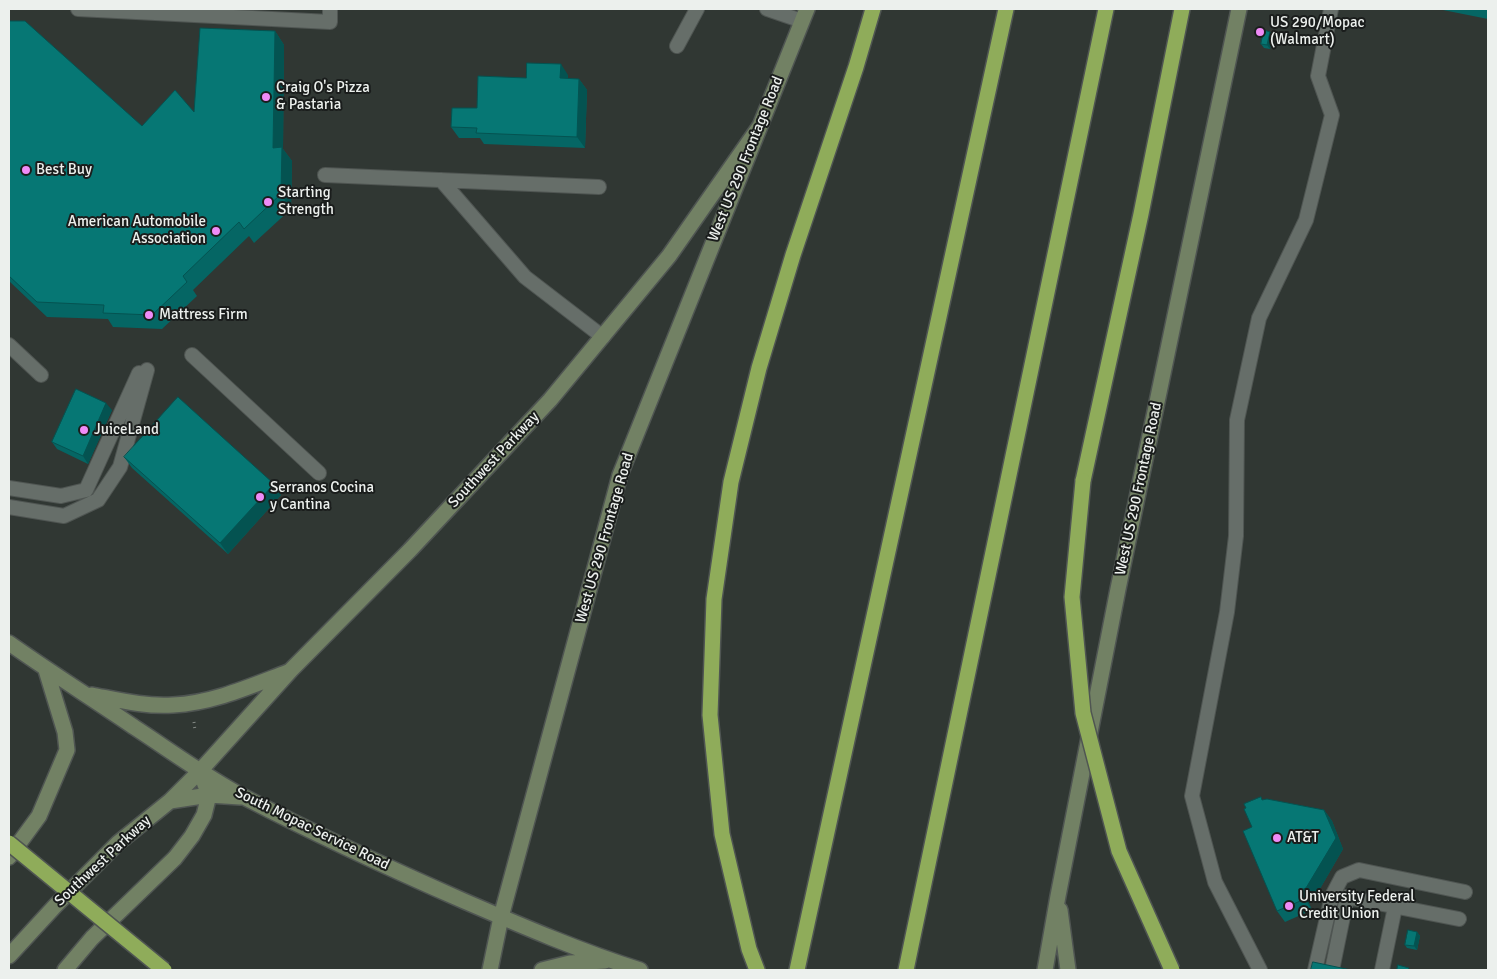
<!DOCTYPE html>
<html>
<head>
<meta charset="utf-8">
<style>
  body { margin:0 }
  #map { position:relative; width:1497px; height:979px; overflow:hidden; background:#303733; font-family:Signika,sans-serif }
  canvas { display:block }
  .frame { position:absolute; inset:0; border:10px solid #ecf0ed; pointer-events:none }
</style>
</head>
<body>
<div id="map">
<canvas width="1497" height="979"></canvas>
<div class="frame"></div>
</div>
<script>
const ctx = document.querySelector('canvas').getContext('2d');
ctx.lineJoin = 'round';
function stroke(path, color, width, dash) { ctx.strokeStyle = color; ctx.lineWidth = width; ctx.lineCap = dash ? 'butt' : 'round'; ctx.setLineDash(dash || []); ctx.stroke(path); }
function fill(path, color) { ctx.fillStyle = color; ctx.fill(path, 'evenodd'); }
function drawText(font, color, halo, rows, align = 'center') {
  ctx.font = font + ' Signika,sans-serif'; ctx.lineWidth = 4; ctx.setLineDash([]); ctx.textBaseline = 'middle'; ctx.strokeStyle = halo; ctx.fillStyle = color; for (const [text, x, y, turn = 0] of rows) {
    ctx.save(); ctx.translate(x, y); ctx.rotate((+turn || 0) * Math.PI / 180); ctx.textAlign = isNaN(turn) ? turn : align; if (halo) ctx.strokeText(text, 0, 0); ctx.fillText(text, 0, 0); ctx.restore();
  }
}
const service = new Path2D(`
  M78 9 330 22V9
  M767 9 802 21
  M677 46 697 9
  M325 175 599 187
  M441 180 525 277 603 337
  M9 345 41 375
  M192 355 319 473
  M9 488 61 496 86 490 139 373
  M9 507 64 516 98 500 120 467 147 370
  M1260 970 1215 882 1192 796 1227 612 1236 536 1237 420 1259 318 1306 220 1332 115 1318 76 1331 9
  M1315 970 1332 896 1342 877 1359 870 1465 892
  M1332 970 1347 897 1459 919
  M1382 970 1395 907`);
const secondary = new Path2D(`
  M9 643C50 672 93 699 134 727 171 751 207 778 246 798 317 835 391 869 464 901 522 926 580 951 640 970
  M92 695C118 700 146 707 173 705 213 703 251 686 288 672
  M170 801 209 795 240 797
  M9 857 39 816 67 750 65 732 46 670
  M1060 910 1068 970
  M9 956 55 906 118 843 170 801 200 771 291 670 410 550 550 400 669 256 760 126
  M65 970 92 938 175 858 192 836 204 815 209 795 200 771
  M490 970 501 917 620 475 807 9
  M542 970 570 963 605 961
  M1045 970 1058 896 1118 589 1239 9`);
const motorway = new Path2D(`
  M1083 481 1141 214 1182 9
  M757 970 749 949 722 834 710 715 714 599 731 482 759 368 793 255 856 67 873 9
  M797 970 1006 9
  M906 970 1106 9`);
stroke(service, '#4f5552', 16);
stroke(secondary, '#4f5552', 18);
stroke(motorway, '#4f5552', 18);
stroke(new Path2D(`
  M194 722 195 731`), '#838985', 3, [1, 4]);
stroke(service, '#666e69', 14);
stroke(secondary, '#728164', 15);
stroke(motorway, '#8fac5a', 15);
const motorwayBridge = new Path2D(`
  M1083 481 1072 597 1083 713 1119 851 1172 970
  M9 843 164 970`);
stroke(motorwayBridge, '#4f5552', 18, []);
stroke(motorwayBridge, '#8fac5a', 15);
fill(new Path2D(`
  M1438 9H1488V19Z
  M9 21 142 126 194 112 275 31 284 45 283 149 292 161 291 209 254 243 249 236 193 290 197 296 162 329 113 327 108 319 47 317 9 281Z
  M1272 35 1270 49 1264 48 1261 44Z
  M568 75V79H579L587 90 585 148 484 144 480 138H459L451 127 477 108Z
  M112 410 88 464 57 449 52 442Z
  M124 457 281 495 228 554 132 468Z
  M1263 800 1324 810 1332 821 1343 849 1314 899 1308 901 1312 910 1285 922 1277 911Z
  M1417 932 1420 936 1417 950 1407 948 1405 945Z`), '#056664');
fill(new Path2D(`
  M275 31 284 45 283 149 292 161 291 209 281 194 273 148Z
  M1270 32 1272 35 1270 49 1267 45Z
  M561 64 568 75 567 89 560 78Z
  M579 79 587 90 585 148 577 137Z
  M106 403 112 410 88 464 83 456Z
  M274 484 281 495 228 554 220 543Z
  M1324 810 1332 821 1343 849 1314 899 1306 888Z
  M1301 890 1308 901 1312 910 1305 899Z
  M1417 932 1420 936 1417 950 1414 946Z`), '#045351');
const building = new Path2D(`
  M9 21H25L142 126 175 90 194 112 200 28 275 31 273 148 282 147 281 194 244 229 239 222 183 276 187 282 152 315 103 313 104 305 37 302 9 276Z
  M1264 30 1270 32 1267 45 1261 44Z
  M527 63 561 64 560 78 579 79 577 137 476 133 477 128 451 127 452 108H477L478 76 526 78Z
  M76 389 106 403 83 456 52 442Z
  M178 397 274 484 220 543 124 457Z
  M1261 797 1262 800 1267 799 1324 810 1336 838 1306 888 1301 890 1305 899 1277 911 1243 831 1252 827 1244 809 1246 808 1244 804Z
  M1408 930 1417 932 1414 946 1405 945Z
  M1313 962 1351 970H1311Z
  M1398 965 1409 968 1408 970H1397Z`);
fill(building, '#067774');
stroke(building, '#045351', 1);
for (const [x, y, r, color] of [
  [1260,32,5,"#ef8bf7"],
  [266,97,5,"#ef8bf7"],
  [26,170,5,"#ef8bf7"],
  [268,202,5,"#ef8bf7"],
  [216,231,5,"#ef8bf7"],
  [149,315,5,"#ef8bf7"],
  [84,430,5,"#ef8bf7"],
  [260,497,5,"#ef8bf7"],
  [1277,838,5,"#ef8bf7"],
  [1289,906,5,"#ef8bf7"]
]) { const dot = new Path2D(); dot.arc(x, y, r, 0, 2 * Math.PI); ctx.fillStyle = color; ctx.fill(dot); stroke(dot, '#1a1d1c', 2); }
drawText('15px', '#ecf0ed', '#1a1d1c', [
  ["US 290/Mopac",1270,23],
  ["(Walmart)",1270,40],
  ["Craig O's Pizza",276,88],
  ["& Pastaria",276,105],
  ["Best Buy",36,170],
  ["Starting",278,193],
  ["Strength",278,210],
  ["American Automobile",206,222,"right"],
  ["Association",206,239,"right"],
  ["Mattress Firm",159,315],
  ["JuiceLand",94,430],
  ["Serranos Cocina",270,488],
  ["y Cantina",270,505],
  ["AT&T",1287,838],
  ["University Federal",1299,897],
  ["Credit Union",1299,914]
], 'left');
drawText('15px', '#ecf0ed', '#1a1d1c', [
  ["West US 290 Frontage Road",746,159,-68],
  ["Southwest Parkway",494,460,-47],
  ["West US 290 Frontage Road",1139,489,-78],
  ["West US 290 Frontage Road",605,538,-74],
  ["South Mopac Service Road",312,829,26],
  ["Southwest Parkway",103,861,-43]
]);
</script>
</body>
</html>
